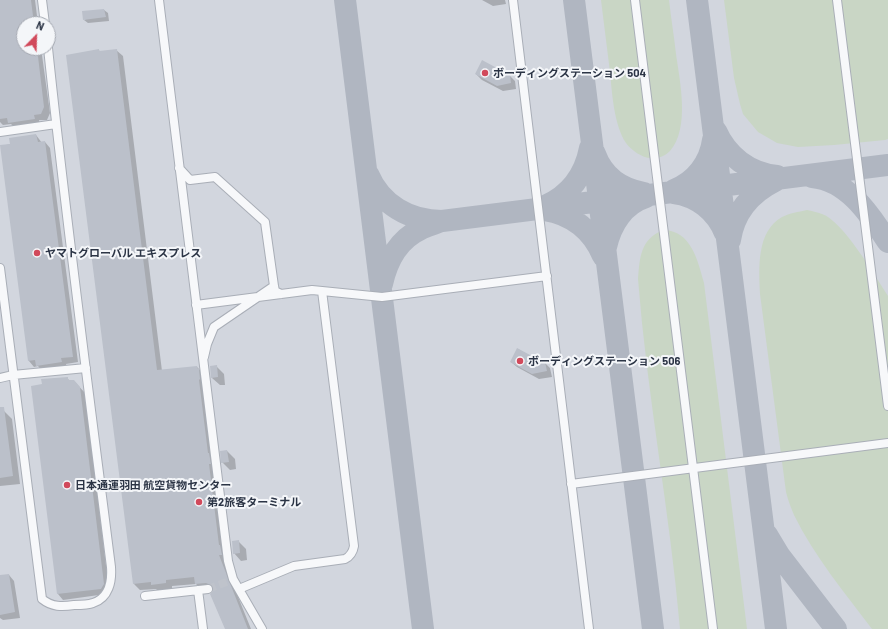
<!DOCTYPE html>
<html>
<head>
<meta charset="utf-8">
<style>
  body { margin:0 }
  #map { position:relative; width:888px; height:629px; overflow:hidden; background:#e4e7ec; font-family:Barlow,sans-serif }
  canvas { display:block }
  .north { position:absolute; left:16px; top:16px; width:40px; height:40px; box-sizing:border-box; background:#f4f6f9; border:1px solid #a4a8b1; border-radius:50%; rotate:23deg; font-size:11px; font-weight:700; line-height:16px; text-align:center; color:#2b3445 }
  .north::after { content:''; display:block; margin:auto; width:14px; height:18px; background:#d1495b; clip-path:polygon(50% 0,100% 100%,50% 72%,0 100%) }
</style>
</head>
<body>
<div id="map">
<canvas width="888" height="629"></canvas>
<div class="north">N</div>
</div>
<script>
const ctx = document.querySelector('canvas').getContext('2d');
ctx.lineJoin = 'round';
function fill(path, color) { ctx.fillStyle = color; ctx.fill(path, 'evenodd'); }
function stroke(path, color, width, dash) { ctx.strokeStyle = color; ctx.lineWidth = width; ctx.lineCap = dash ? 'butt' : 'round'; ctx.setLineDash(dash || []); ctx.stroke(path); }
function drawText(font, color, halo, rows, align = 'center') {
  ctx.font = font + ' Barlow,"Noto Sans JP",sans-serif'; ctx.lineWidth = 4; ctx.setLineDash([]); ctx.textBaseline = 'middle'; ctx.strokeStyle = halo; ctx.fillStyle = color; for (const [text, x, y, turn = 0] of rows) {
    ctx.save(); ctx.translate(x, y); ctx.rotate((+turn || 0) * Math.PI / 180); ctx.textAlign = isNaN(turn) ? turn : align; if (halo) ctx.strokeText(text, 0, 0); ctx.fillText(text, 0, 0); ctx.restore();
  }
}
fill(new Path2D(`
  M0 0H888V629H0ZM24 24H48V48H24Z`), '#d2d6de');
fill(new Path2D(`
  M601 0H669C671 18 674 36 676 54 680 82 690 128 670 151 665 156 658 159 651 158 642 158 631 150 626 143 614 125 612 93 610 72 607 48 604 24 601 0Z
  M724 0H888V139L885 140 834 145 798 147 777 143 758 132 743 114 740 104 734 78Z
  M807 210C812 211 817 212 822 214 843 221 875 276 888 296V629H872C845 593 814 556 794 515 791 508 788 500 786 492L760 294C759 268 756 232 782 217 790 213 798 212 807 210Z
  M663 230C691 230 698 261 704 283L747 629H680C670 512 647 396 638 279 640 257 640 240 663 230Z`), '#c9d6c5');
fill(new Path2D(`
  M0 0H35L38 24H24V48H41L50 113 47 120H39L40 125 15 128 11 124 3 125 0 122Z
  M482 0H505L506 4 493 6Z
  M104 10 108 13 109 21 88 23 84 20Z
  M99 50 100 52 116 50 123 56 162 371 197 367 203 373 224 562 251 629H226L213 589 202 590 196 584 172 586V589L158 591 156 589 140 590 134 584 67 56Z
  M494 68 500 74 499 76 509 75 515 81 516 89 503 91 482 80 476 74Z
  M36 135 42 143 45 142 50 148 78 362 66 364 67 368 42 371 38 366 34 367 29 361 1 146 11 144Z
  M518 349 530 356 535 362 534 364 545 363 550 368 552 377 539 379 517 367 511 362Z
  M216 366 224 374 225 385H220L212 378Z
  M67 378 70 381H74L85 393 109 590 106 594 63 600 58 594 43 385Z
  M0 411H4L12 419 20 484 0 486Z
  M227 451 235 459 236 469 230 470 222 462Z
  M238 541 246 549 247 560 241 561 234 553Z
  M9 575 14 581 20 618 3 620 0 618V576Z`), '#0003');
stroke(new Path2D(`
  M345 0C371 210 397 419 423 629
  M574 0 653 629
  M697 0 776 629
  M716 131C727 156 749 173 777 176
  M595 154C603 176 621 189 644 193
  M368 174C381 205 410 221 442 221L888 165
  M812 177C848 180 870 215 888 242
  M674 190C695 182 710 163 713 140
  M674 193C697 196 716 211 725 233
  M545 206C570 195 585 174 590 148
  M545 210C572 214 593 231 603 256
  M730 240C734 213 751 193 775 181
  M606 247C611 224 624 204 646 197
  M382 284C387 261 399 239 421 229 427 226 435 224 441 221
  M767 535 779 555 836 629`), '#b0b6c1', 22);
fill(new Path2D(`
  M0 0H31L34 24H24V48H37L44 107 41 114 34 115 35 119 8 123 7 118 0 119Z
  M104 9 106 17 83 20 82 11Z
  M99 49V51L117 49 157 370 197 366 198 369H199L200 379 199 380 208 453H209L211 464H209L219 545H220L222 555H219L248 629H225L210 594 213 591V586L206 583 195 584 194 577 166 580V583L151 585V582L133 584 66 55Z
  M482 60 495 67 491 77 510 74 511 83 497 86 475 74Z
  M36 134 38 142 45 141 73 357 61 358 62 362 36 366 35 360 28 361 0 145 10 144 9 138Z
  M517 348 530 355 526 364 545 362 547 371 532 374 510 362Z
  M217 365 218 377 211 378 210 366Z
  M68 377V380H74L80 387 104 584 101 589 57 594 31 386 42 384 41 379Z
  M0 407H4L13 476 0 478Z
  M227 450 229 462 221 463 220 451Z
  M239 540 240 553 233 554 232 541Z
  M9 574 15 612 0 615V575Z`), '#bbc0ca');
stroke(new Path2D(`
  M208 589 229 581`), '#bfc3cb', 8, [8, 4]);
const minor = new Path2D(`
  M42 0 45 24
  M159 0 228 561 233 579 262 629
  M513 0 589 629
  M635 0 713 629
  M837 0 888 406
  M0 132 56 124
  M179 168 190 180 215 177 265 222 274 286 275 291 281 294
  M0 268 42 599C52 607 62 607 74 605 80 605 88 605 93 603 109 598 112 581 111 567 89 394 66 221 48 48
  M196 305 312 290 382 297 547 276
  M204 357 207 344 214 327 274 286
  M0 378 13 375 86 368
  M571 484 888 443
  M239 589 294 566 345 559C351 556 353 552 354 546L322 291
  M198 590 203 629
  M145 596 208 589`);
stroke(minor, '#a9aeb7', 10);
stroke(minor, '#f7f8fa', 8);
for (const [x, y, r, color] of [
  [485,73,4,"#d1495b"],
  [37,253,4,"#d1495b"],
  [520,361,4,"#d1495b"],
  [67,485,4,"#d1495b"],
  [199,502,4,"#d1495b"]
]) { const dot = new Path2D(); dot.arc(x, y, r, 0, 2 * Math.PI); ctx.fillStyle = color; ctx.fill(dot); stroke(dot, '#f4f6f9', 1.5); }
drawText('bold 11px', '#2b3445', '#f4f6f9', [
  ["ボーディングステーション 504",493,73],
  ["ヤマトグローバル エキスプレス",45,253],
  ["ボーディングステーション 506",528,361],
  ["日本通運羽田 航空貨物センター",75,485],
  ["第2旅客ターミナル",207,502]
], 'left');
</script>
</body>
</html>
